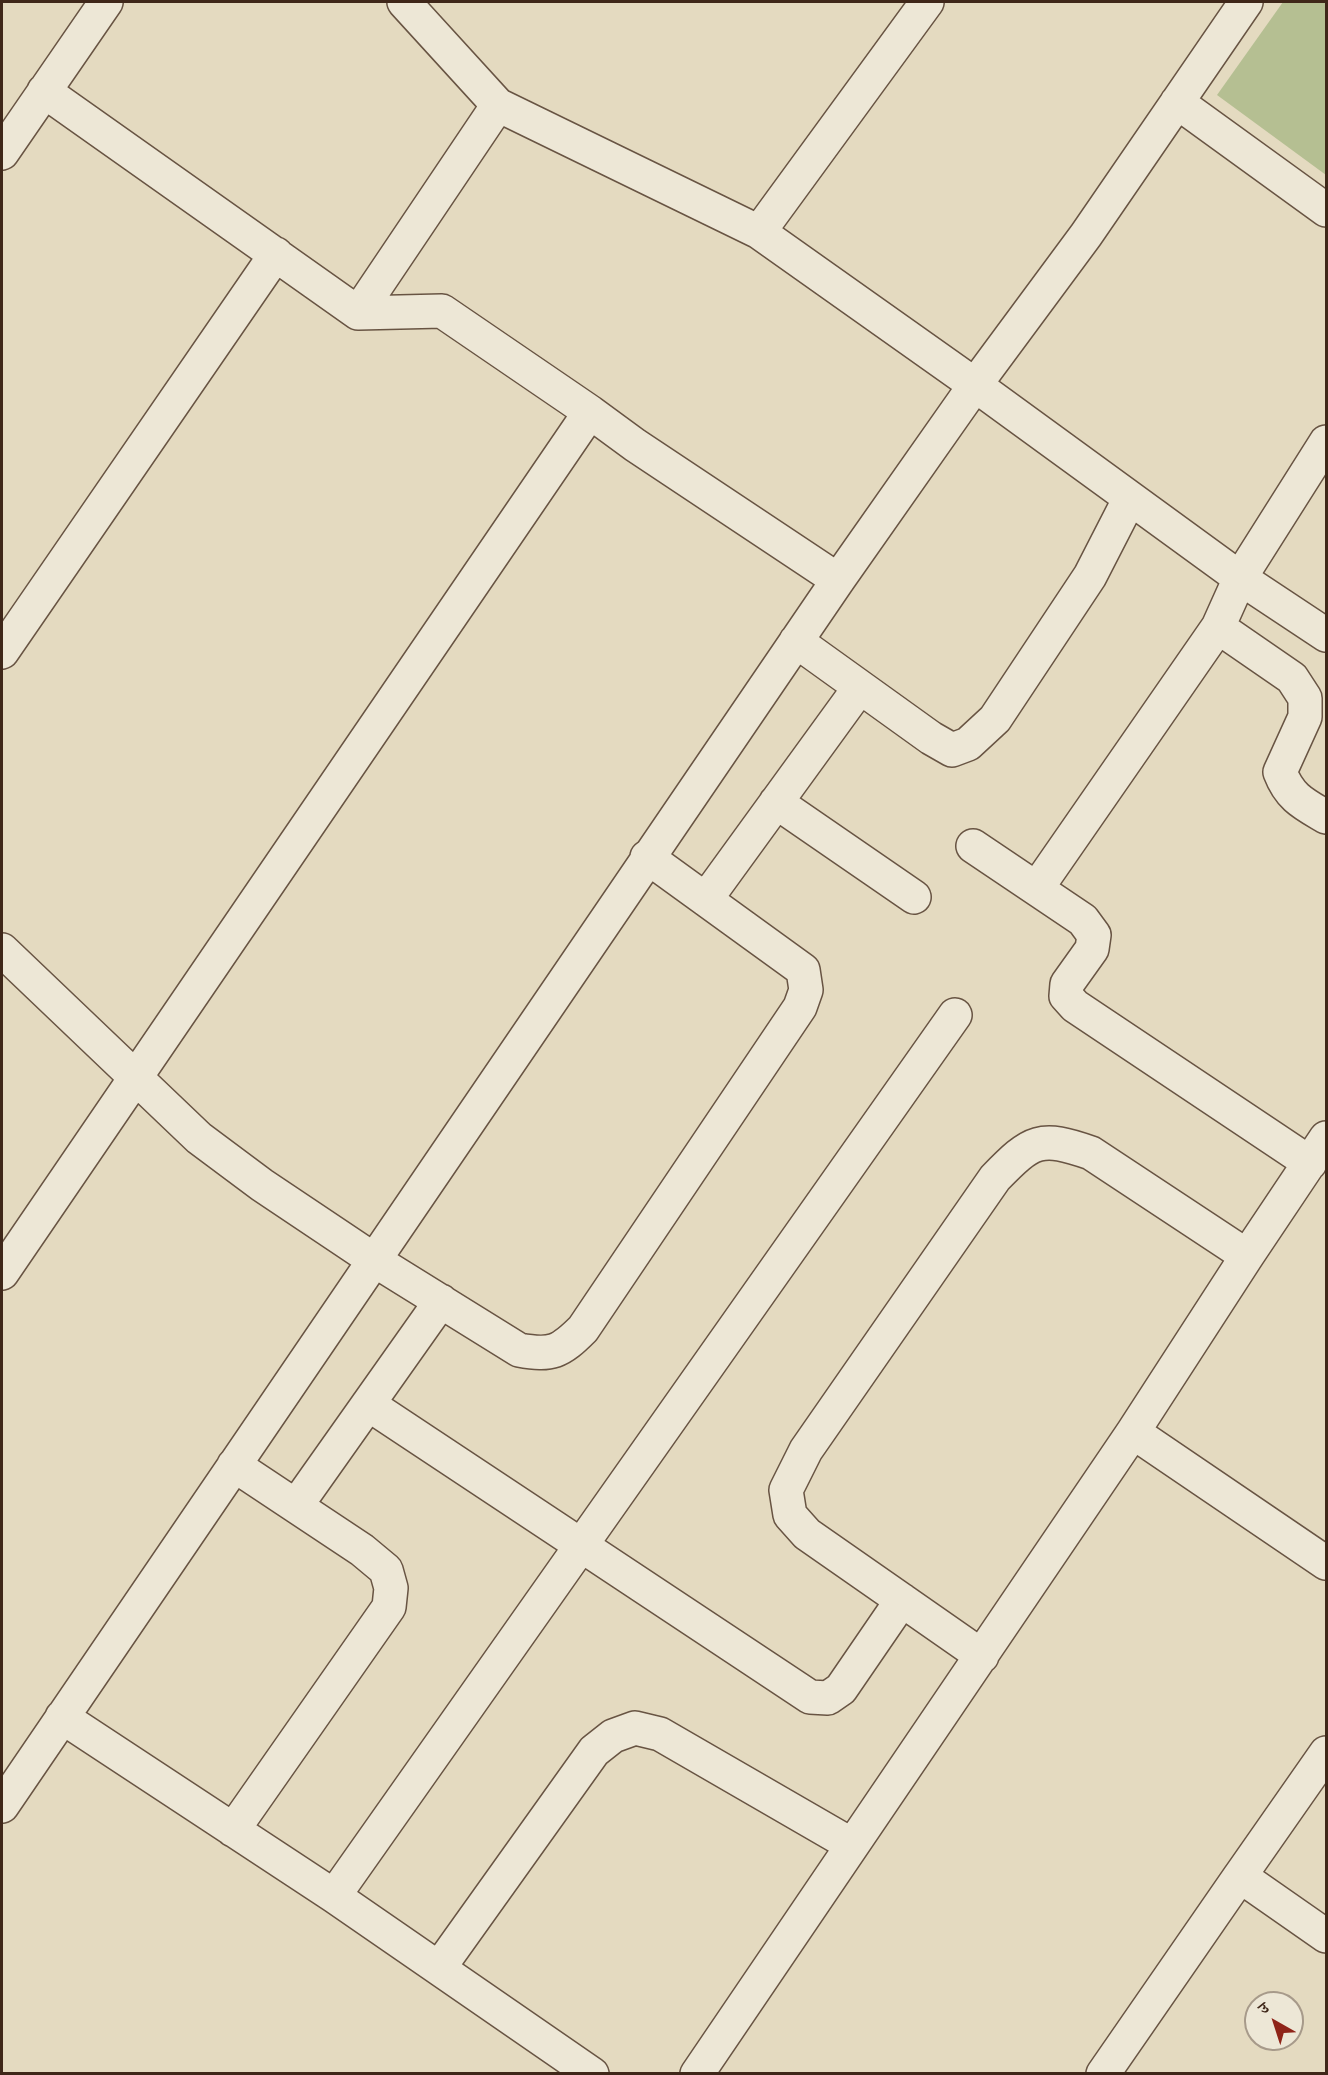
<!DOCTYPE html>
<html>
<head>
<meta charset="utf-8">
<style>
  body { margin:0 }
  #map { position:relative; width:1328px; height:2075px; overflow:hidden; background:#e4dac0; font-family:"Libre Bodoni","Noto Serif Devanagari",serif }
  canvas { display:block }
  .frame { position:absolute; inset:0; border:3px solid #3f2719; pointer-events:none }
  .north { position:absolute; left:1244px; top:1991px; width:60px; height:60px; box-sizing:border-box; background:#ede7d6; border:2px solid #a79a8a; border-radius:50%; rotate:321deg; font-size:16px; font-weight:700; line-height:24px; text-align:center; color:#3f2719 }
  .north::after { content:''; display:block; margin:auto; width:21px; height:27px; background:#8f2418; clip-path:polygon(50% 0,100% 100%,50% 72%,0 100%) }
</style>
</head>
<body>
<div id="map">
<canvas width="1328" height="2075"></canvas>
<div class="frame"></div>
<div class="north">उ</div>
</div>
<script>
const ctx = document.querySelector('canvas').getContext('2d');
ctx.lineJoin = 'round';
function fill(path, color) { ctx.fillStyle = color; ctx.fill(path, 'evenodd'); }
function stroke(path, color, width, dash) { ctx.strokeStyle = color; ctx.lineWidth = width; ctx.lineCap = dash ? 'butt' : 'round'; ctx.setLineDash(dash || []); ctx.stroke(path); }
fill(new Path2D(`
  M1283 2H1326V175L1217 95Z`), '#b5bf92');
const minor = new Path2D(`
  M404 2 498 105 759 232 975 385 1240 578 1326 635
  M44 91 358 313 498 105
  M1177 102 1326 210
  M2 153 106 2
  M759 232 927 2
  M358 313 442 311 590 412 635 445 838 580
  M1218 627 1292 678 1305 698V717L1280 772C1290 798 1304 804 1326 817
  M796 641 931 738 952 750 968 744 995 719 1090 576 1130 498
  M2 652 276 254
  M776 802 914 897
  M973 846 1083 920 1094 935 1092 949 1067 984 1066 996 1075 1006 1310 1163
  M1037 888 1218 627 1240 578 1326 442
  M706 899 860 687
  M2 950 199 1138 262 1185 374 1260 519 1350C552 1356 560 1352 583 1329L800 1007 806 990 803 970 647 857
  M2 1273 590 412
  M368 1404 810 1697 828 1698 841 1689 902 1600
  M1133 1432 1326 1563
  M296 1506 441 1301
  M982 1656 807 1534 790 1515 786 1490 806 1450 995 1178C1032 1140 1040 1135 1091 1153L1247 1256
  M62 1717 334 1896 592 2074
  M1326 1753 1240 1876 1326 1936
  M2 1806 838 580 975 385 1086 235 1246 2
  M233 1830 389 1607 391 1588 386 1570 362 1550 234 1465
  M334 1896 955 1015
  M439 1968 594 1751 613 1736 635 1728 660 1734 852 1845
  M697 2074 1133 1432 1247 1256 1326 1138
  M1103 2074 1240 1876`);
stroke(minor, '#685443', 36);
stroke(minor, '#ede7d6', 33);
</script>
</body>
</html>
